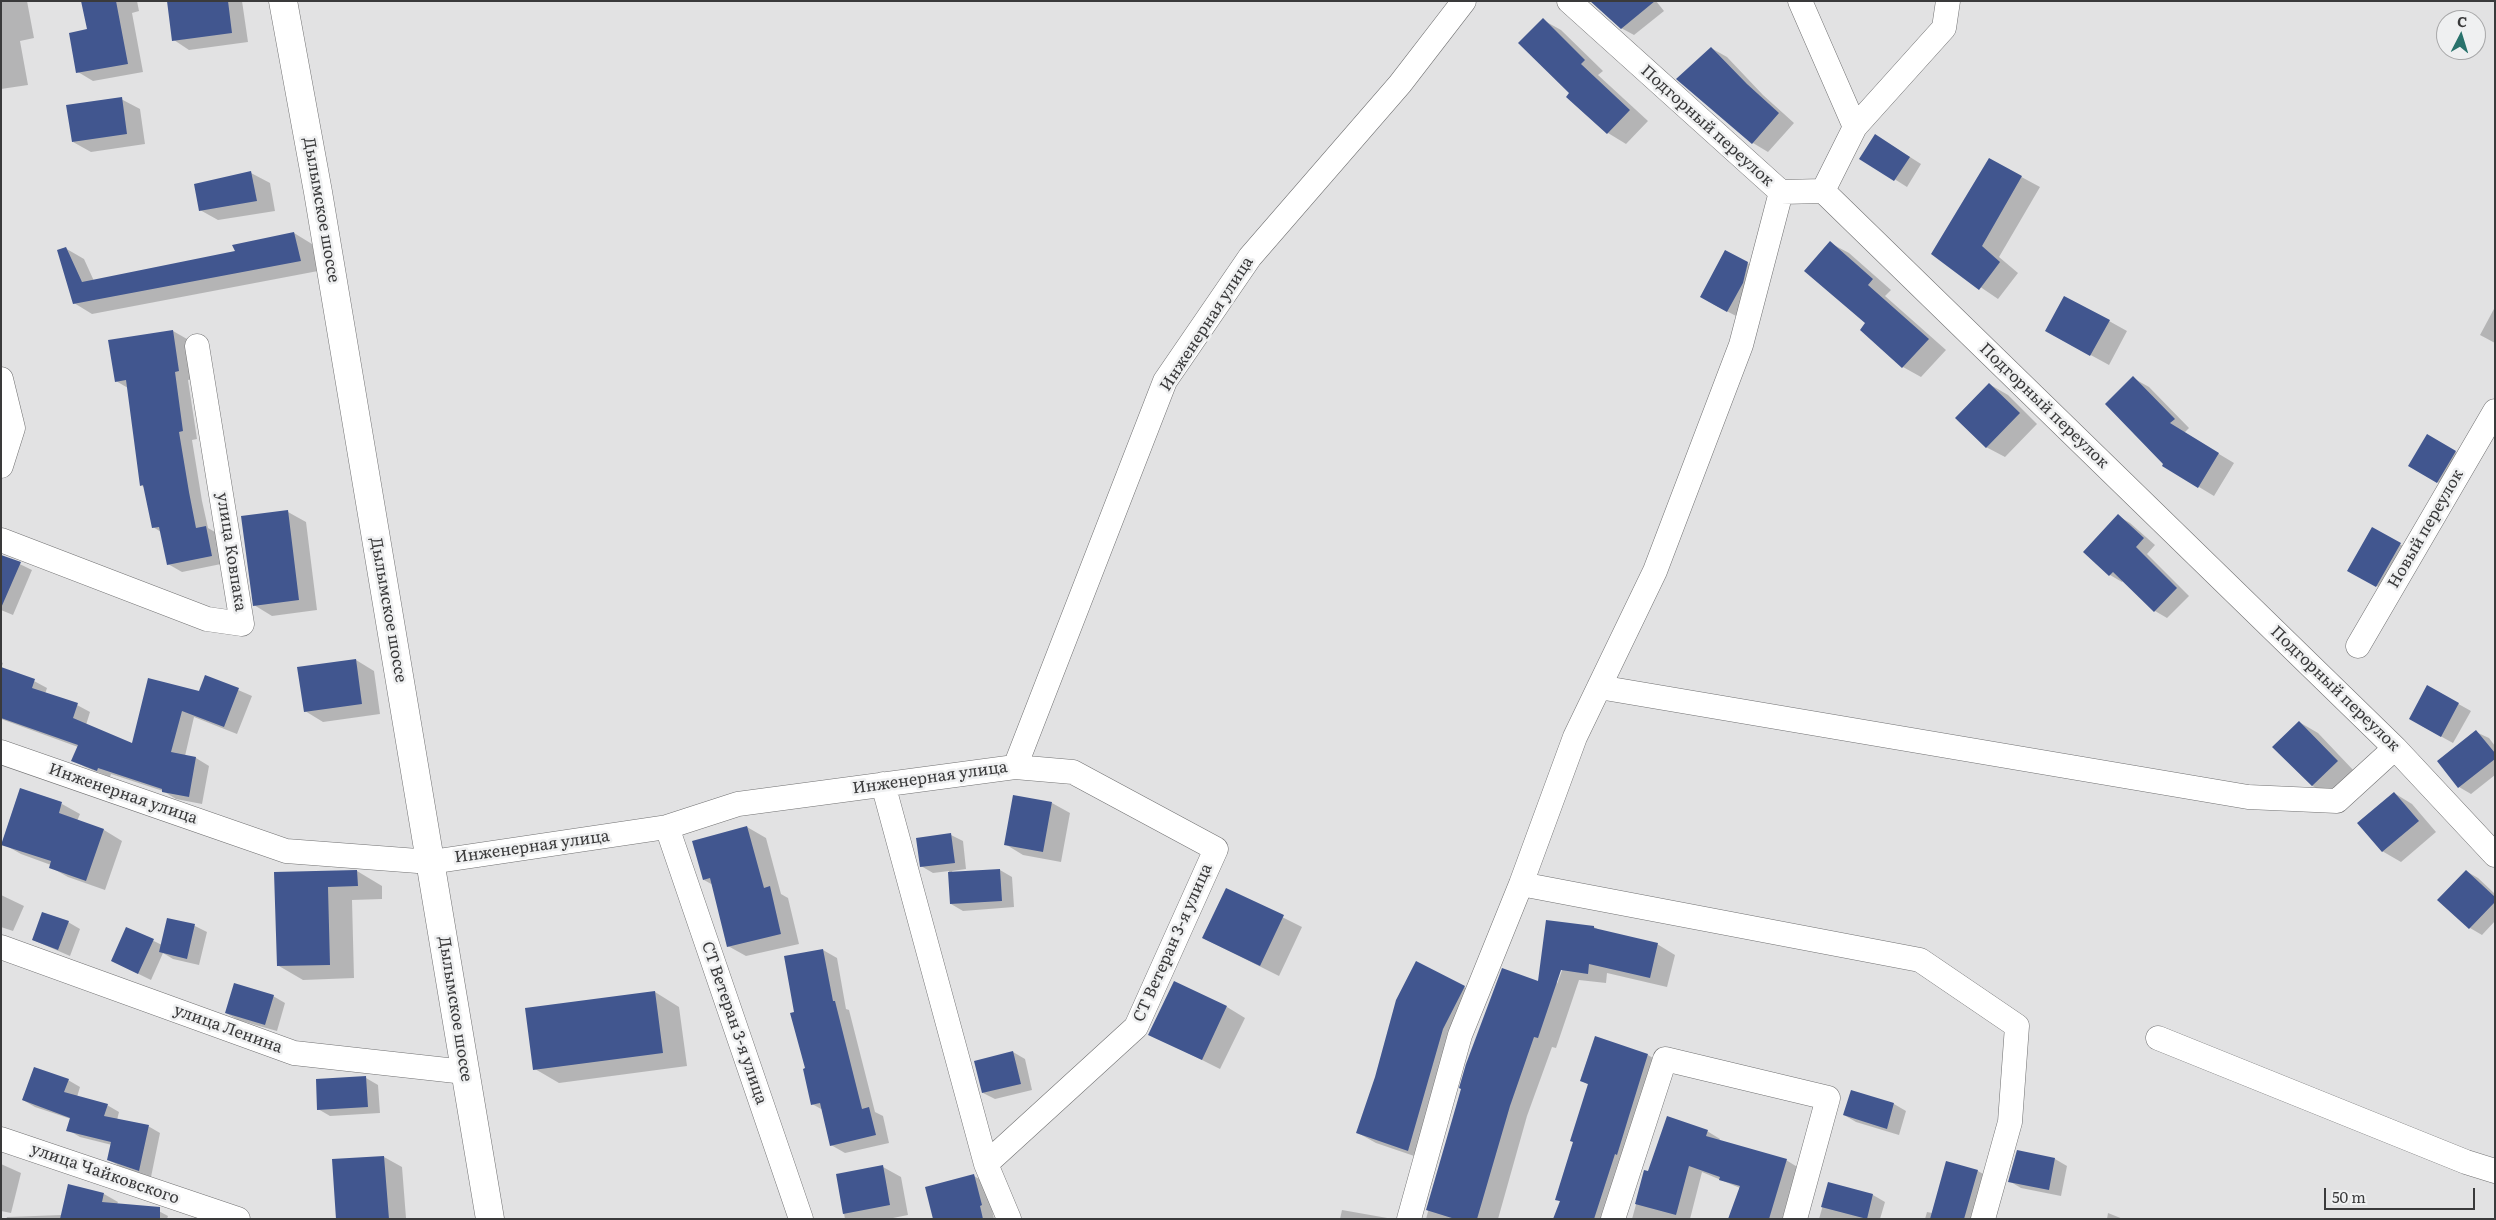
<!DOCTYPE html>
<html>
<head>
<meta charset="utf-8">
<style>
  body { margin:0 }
  #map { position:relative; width:2496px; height:1220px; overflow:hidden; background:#e2e2e3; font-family:Literata,serif }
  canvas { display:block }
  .frame { position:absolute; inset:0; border:2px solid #3a3a3b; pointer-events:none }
  .north { position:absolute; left:2436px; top:10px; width:50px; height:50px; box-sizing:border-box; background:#eff0f1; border:1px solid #a7a7a8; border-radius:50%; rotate:5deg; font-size:14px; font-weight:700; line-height:20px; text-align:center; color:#3a3a3b }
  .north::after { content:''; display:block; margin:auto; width:18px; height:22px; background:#29726c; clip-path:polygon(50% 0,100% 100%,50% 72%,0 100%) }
  .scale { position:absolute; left:2324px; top:1188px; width:151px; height:22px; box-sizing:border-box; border:2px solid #3a3a3b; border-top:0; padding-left:6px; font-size:15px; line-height:18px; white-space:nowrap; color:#3a3a3b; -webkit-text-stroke:4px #eff0f1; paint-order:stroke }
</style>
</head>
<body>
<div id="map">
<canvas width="2496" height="1220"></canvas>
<div class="frame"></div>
<div class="north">С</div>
<div class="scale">50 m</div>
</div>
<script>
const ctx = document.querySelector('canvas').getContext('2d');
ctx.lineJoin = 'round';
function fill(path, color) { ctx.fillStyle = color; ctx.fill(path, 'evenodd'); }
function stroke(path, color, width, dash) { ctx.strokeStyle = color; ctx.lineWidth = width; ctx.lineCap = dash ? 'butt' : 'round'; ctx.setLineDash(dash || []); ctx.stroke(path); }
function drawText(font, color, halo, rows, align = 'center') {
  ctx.font = font + ' Literata,serif'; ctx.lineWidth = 5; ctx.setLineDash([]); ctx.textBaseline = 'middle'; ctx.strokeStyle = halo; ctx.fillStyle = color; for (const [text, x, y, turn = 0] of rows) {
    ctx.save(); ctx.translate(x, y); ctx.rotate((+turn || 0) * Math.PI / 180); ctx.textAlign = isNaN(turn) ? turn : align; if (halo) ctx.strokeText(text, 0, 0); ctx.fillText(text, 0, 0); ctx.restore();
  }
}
fill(new Path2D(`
  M1 1H27L34 38 20 41 28 85 1 89Z
  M82 1H137L139 11 132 13 143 72 93 81 78 72 88 30Z
  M168 1H242L248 42 189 50 174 40Z
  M1602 1H1656L1664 11 1634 35 1621 28Z
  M1543 20 1561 30 1603 71 1598 75 1648 121 1626 144 1608 133 1568 96 1571 93Z
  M1711 48 1727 57 1763 95 1794 123 1768 152 1753 143Z
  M121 99 140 109 145 144 91 152 73 142Z
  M1888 143 1921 164 1907 187 1861 158Z
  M1990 160 2040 187 1999 257 2018 273 1998 299 1932 254Z
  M251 173 270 183 275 211 218 220 200 210Z
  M294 233 312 244 318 271 92 314 74 303 65 248 84 259 94 281 237 252Z
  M1830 243 1849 253 1891 290 1885 296 1946 350 1921 377 1903 367 1862 330 1867 323Z
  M1725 251 1760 270 1740 318 1713 304Z
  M2495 307V343L2480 335Z
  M2109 321 2127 331 2109 365 2065 341Z
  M173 331 187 339 193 379 188 380 197 439 192 440 202 501 208 528 220 535 226 563 182 572 168 564 161 532 153 527 145 488 141 485 128 388 116 381Z
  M2133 378 2149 387 2189 428 2184 433 2234 463 2214 496 2199 487Z
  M1989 384 2008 395 2037 424 2005 457 1986 447Z
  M2428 436 2467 459 2449 489 2410 466Z
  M288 512 306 522 317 610 272 616 254 605Z
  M2118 516 2130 523 2155 545 2147 554 2189 596 2167 618 2155 611 2124 580 2122 582 2110 575 2085 552Z
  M2372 529 2412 551 2389 593 2349 570Z
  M1 555 32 570 13 615 1 610Z
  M356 660 374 671 380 714 323 722 305 711Z
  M1 662 3 663 1 669 34 681 47 688 45 694 77 705 90 712 86 725 132 744 199 693 206 676 252 696 237 734 194 717 185 756 196 758 209 766 202 804 176 799 163 791 111 774 110 777 85 767 73 760 78 747 1 719Z
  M2428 687 2471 711 2453 743 2422 726Z
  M2299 722 2318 733 2355 772 2329 796 2311 785 2274 747Z
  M2476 732 2489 738 2495 746V775L2471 794 2459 787Z
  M2394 793 2412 804 2436 832 2401 862 2382 851Z
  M1052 803 1070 813 1061 862 1023 855 1005 844Z
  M62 804 80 814 77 821 104 830 122 841 105 890 68 877 50 867 51 865 21 854 3 844Z
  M747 827 766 838 781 894 788 898 799 944 746 956 728 946 713 885 704 880Z
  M951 835 963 841 966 869 952 871 953 873 1000 870 1012 877 1014 907 963 911 951 904 949 871 933 873 921 866Z
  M357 871 382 886V899L352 900 354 978 303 980 279 966 276 874Z
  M2466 871 2478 878 2495 894V921L2482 935 2470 928Z
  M1226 889 1302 927 1279 976 1203 938Z
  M1 895 24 906 13 931 1 927Z
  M168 920 195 926 207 932 199 965 173 959 163 953 151 980 112 961 127 928 162 945Z
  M68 922 80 929 70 956 33 940Z
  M1594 927 1601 931 1657 944 1675 955 1667 987 1607 973 1606 983 1579 980 1556 1048 1552 1047 1527 1116 1498 1219H1426L1468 1064 1539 982ZM1562 964 1564 965 1557 984V977Z
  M823 950 837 958 846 1009 849 1010 875 1112 883 1116 889 1143 845 1153 831 1145 823 1110 812 1104 796 1012Z
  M1464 987 1482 998 1426 1160 1376 1143 1358 1133Z
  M655 992 679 1007 687 1066 559 1083 535 1069Z
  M273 996 285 1003 277 1031 238 1020 226 1013Z
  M1227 1007 1245 1018 1220 1069 1150 1034Z
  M1013 1052 1025 1059 1032 1090 995 1099 983 1093Z
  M1648 1055 1664 1065 1613 1219H1554L1561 1202 1556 1199 1575 1142 1589 1085 1582 1081Z
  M34 1068 68 1080 80 1087 77 1097 107 1105 119 1112 117 1120 148 1126 160 1133 151 1177 121 1167 109 1160 112 1145 80 1137 68 1130 71 1119 35 1107 23 1100Z
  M366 1078 378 1085 380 1113 330 1116 318 1109Z
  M1852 1091 1894 1104 1906 1111 1899 1135 1856 1122 1844 1115Z
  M1707 1131 1720 1139 1719 1141 1786 1160 1799 1168 1789 1219H1730L1740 1188 1702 1172 1690 1219H1632L1645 1172 1648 1173Z
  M384 1157 402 1167 406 1218 410 1219H337Z
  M2055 1159 2067 1166 2061 1196 2021 1188 2009 1181Z
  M1947 1162 1978 1171 1990 1178 1978 1219H1925L1927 1212 1932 1213Z
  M1 1164 21 1173 11 1213 1 1211Z
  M883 1167 901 1177 908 1215 888 1219H845L837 1175Z
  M974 1176 986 1183 994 1219H933Z
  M1829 1184 1873 1195 1885 1202 1880 1219H1819Z
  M104 1194 118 1202 117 1204 153 1208 168 1216 167 1219H6L7 1217 62 1215Z
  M1342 1210 1393 1219H1340Z
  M2108 1213 2123 1219H2107Z`), '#0003');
fill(new Path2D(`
  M81 1H116L128 64 76 73 69 33 87 29Z
  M167 1H228L232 33 172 41Z
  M1590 1H1655L1621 29Z
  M1543 18 1585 60 1581 64 1630 110 1607 134 1566 97 1569 93 1518 43Z
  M1711 47 1747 84 1779 113 1752 144 1676 79Z
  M122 97 127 134 72 142 66 105Z
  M1875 134 1910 157 1894 181 1859 159Z
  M1989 158 2022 176 1982 246 2000 262 1979 290 1931 254Z
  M251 171 257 201 199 211 194 184Z
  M294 232 301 261 73 304 57 250 66 247 82 282 235 251 232 245Z
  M1830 241 1873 279 1868 285 1929 339 1902 368 1860 330 1865 323 1804 271Z
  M1725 250 1748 262 1743 283 1727 312 1700 297Z
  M2064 296 2110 320 2090 356 2045 331Z
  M173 330 179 371 175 372 183 431 179 432 189 492 196 528 206 526 212 556 167 565 159 527 152 528 143 485 140 486 126 380 115 382 108 340Z
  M2133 376 2175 419 2170 423 2219 453 2198 488 2162 466 2163 464 2105 404Z
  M1989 383 2020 413 1986 448 1955 418Z
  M2427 434 2456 451 2437 483 2408 466Z
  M288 510 299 600 253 606 241 516Z
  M2118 514 2144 538 2136 547 2177 588 2154 612 2113 572 2109 576 2083 552Z
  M2372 527 2401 543 2376 587 2347 571Z
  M1 555 21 562 1 608Z
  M356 659 362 704 304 712 297 667Z
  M1 667 35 679 32 688 78 703 73 718 132 743 148 678 199 691 205 675 239 688 224 727 182 711 171 752 196 757 189 797 162 792V789L98 768 97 771 71 761 78 745 1 718Z
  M2427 685 2459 703 2441 737 2409 719Z
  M2299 721 2338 761 2312 786 2272 747Z
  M2476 730 2495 753V759L2458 788 2437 761Z
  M20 788 62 802 59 813 104 829 86 881 49 868 51 861 1 845Z
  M2394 792 2419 821 2382 852 2357 823Z
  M1013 795 1052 802 1043 852 1004 845Z
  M747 826 764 888 770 886 781 934 727 947 710 878 703 880 692 841Z
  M951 833 955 863 920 867 916 838Z
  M1000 869 1002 901 950 904 948 872Z
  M357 870 358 886 328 887 330 965 277 966 274 872Z
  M2466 870 2495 897V902L2469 929 2437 900Z
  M1226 888 1284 915 1260 966 1202 938Z
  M42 912 69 921 58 950 32 940Z
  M167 918 195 924 187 959 159 952Z
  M1546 920 1594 926V928L1658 943 1650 978 1589 964 1588 974 1561 970 1538 1038 1534 1037 1510 1106 1477 1219H1455L1426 1210 1461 1089 1459 1088 1466 1064 1502 968 1538 981Z
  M126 927 154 939 138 974 111 961Z
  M823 949 833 1001H835L862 1109 869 1107 876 1135 830 1146 820 1103 811 1105 803 1069 805 1068 790 1013 794 1012 784 956Z
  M1416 961 1465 986 1443 1029 1408 1151 1356 1133 1375 1077 1396 1000Z
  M1174 981 1227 1006 1202 1060 1148 1035Z
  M234 983 274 995 265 1025 225 1013Z
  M655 991 663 1053 533 1070 525 1008Z
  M1595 1036 1648 1054 1617 1155 1615 1154 1594 1219H1553L1560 1201 1555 1200 1573 1142 1570 1141 1588 1084 1580 1081Z
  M1013 1051 1021 1084 982 1093 974 1061Z
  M34 1067 69 1079 64 1092 108 1104 104 1116 149 1125 139 1171 107 1160 111 1142 66 1131 70 1118 22 1100Z
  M366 1076 368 1107 317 1110 316 1079Z
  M1851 1090 1894 1103 1887 1129 1843 1115Z
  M1667 1116 1708 1130 1706 1136 1787 1159 1769 1219H1728L1740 1186 1719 1180 1720 1177 1689 1166 1676 1215 1635 1204 1644 1170 1648 1171Z
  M2017 1150 2055 1158 2049 1190 2008 1182Z
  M384 1156 389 1219H336L332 1159Z
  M1946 1161 1978 1170 1964 1219H1930Z
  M883 1165 890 1205 843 1214 836 1174Z
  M974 1174 982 1205 980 1206 983 1219H933L925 1187Z
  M1828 1182 1873 1194 1867 1219 1821 1207Z
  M68 1184 104 1193 102 1202 160 1207V1219H60Z`), '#41568f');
const street = new Path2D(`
  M1569 1 1781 192 1823 191 2395 748 2495 855
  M1800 1 1855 127
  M1823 191 1855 127 1944 28 1948 1
  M1 379 13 428 1 466
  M1 540 207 619 242 624 197 346
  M2358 646 2495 411
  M1599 687 2248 797 2337 801 2395 748
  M1 752 286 851 431 862 667 827 738 804 1015 767 1165 381 1250 257 1400 84 1464 1
  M883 784 986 1164 1009 1219
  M667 827 801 1219
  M1521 884 1920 960 2017 1026 2010 1122 1983 1219
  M1 947 294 1053 465 1072
  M2158 1038 2466 1162 2495 1171
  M1 1139 238 1219
  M986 1164 1136 1027 1216 849 1073 772 1015 767
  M1409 1219 1460 1035 1521 884 1575 737 1655 571 1741 345 1781 192
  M1613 1219 1665 1059 1828 1098 1795 1219`);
const secondary = new Path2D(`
  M283 1 318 192 490 1219`);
stroke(street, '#717172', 25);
stroke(secondary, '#717172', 29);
stroke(street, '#fff', 24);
stroke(secondary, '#fff', 28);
drawText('16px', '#3a3a3b', '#eff0f1', [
  ["Подгорный переулок",1707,126,42],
  ["Дылымское шоссе",321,210,80],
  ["Инженерная улица",1207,324,-57],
  ["Подгорный переулок",2044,406,44],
  ["Новый переулок",2426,529,-60],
  ["улица Ковпака",231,552,81],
  ["Дылымское шоссе",388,610,80],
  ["Подгорный переулок",2335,689,44],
  ["Инженерная улица",930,778,-8],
  ["Инженерная улица",123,794,19],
  ["Инженерная улица",532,847,-8],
  ["СТ Ветеран 3-я улица",1173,943,-66],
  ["Дылымское шоссе",455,1009,81],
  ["СТ Ветеран 3-я улица",734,1023,71],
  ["улица Ленина",228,1029,20],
  ["улица Чайковского",105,1174,19]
]);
</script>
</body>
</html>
